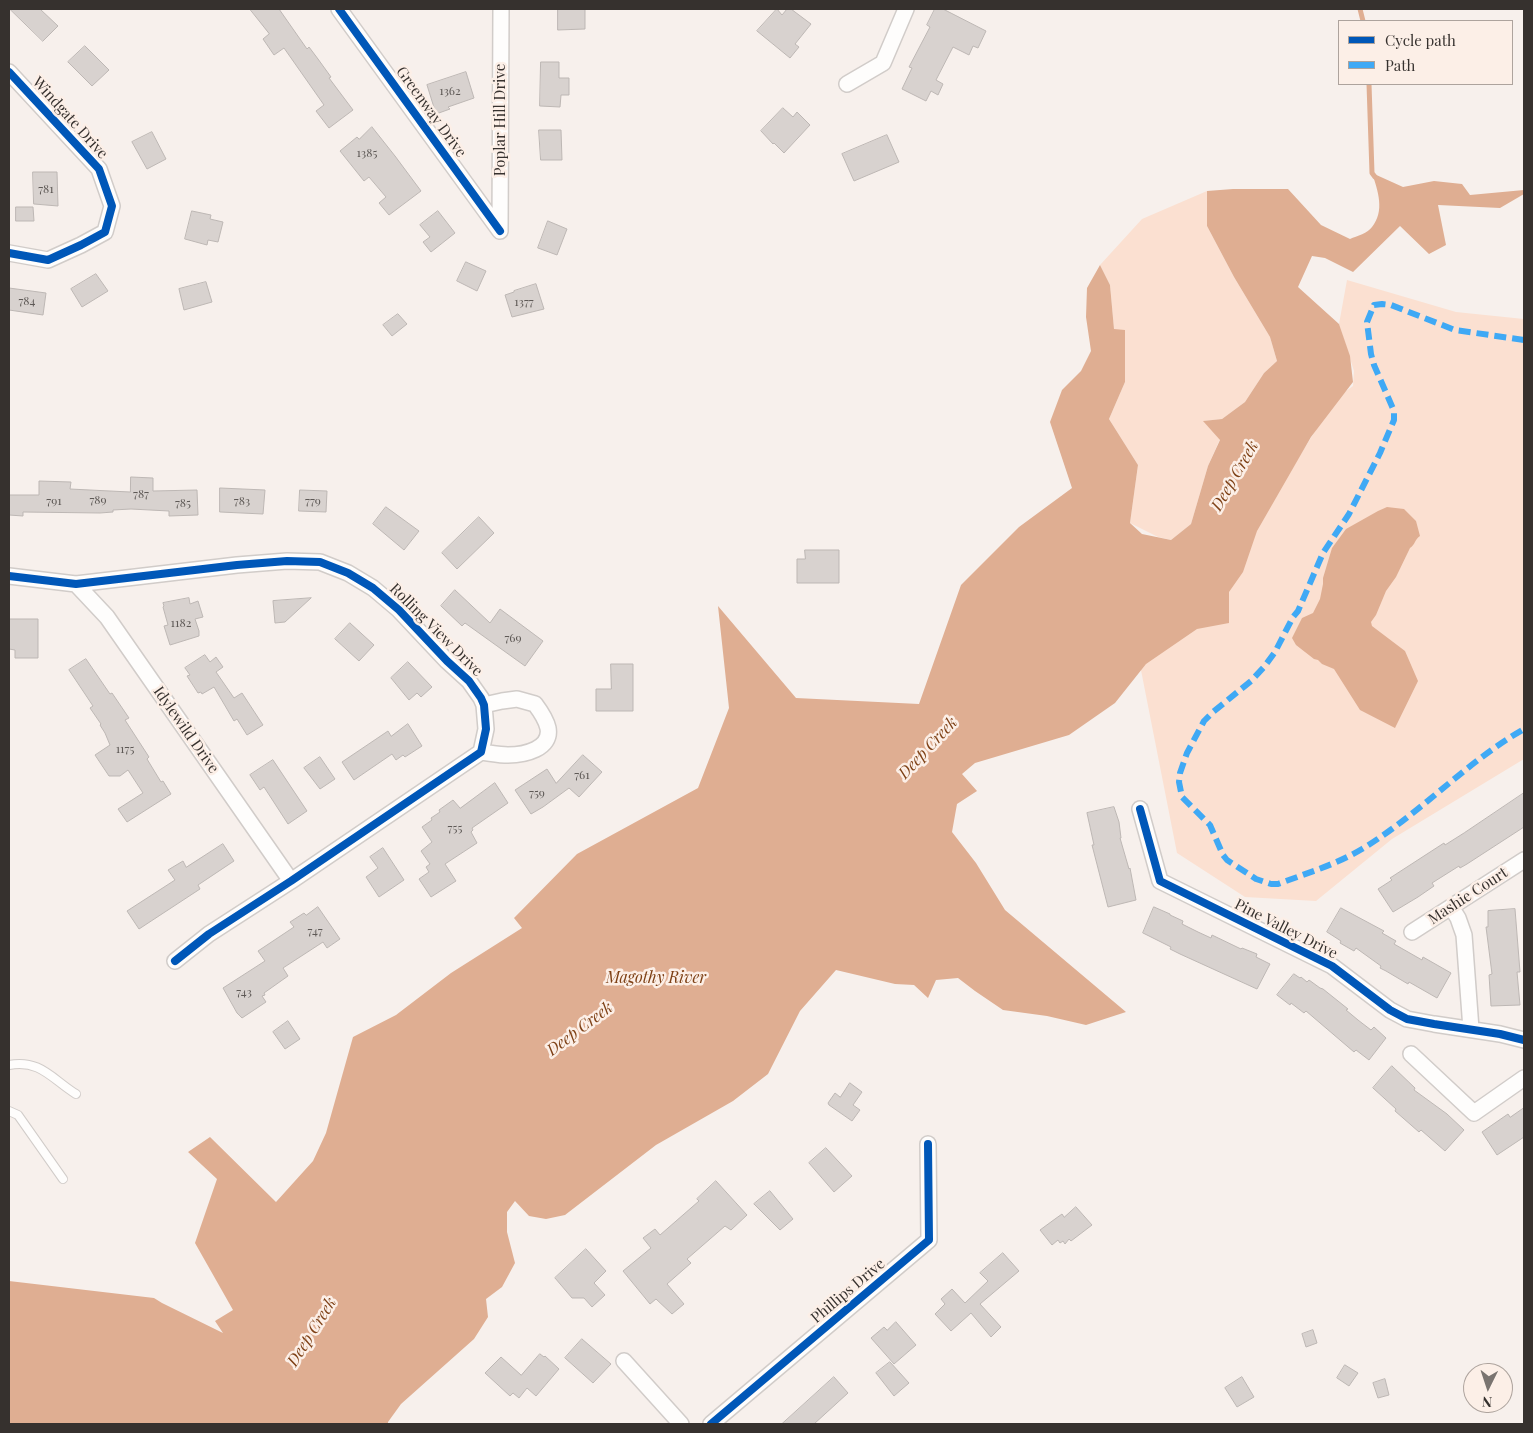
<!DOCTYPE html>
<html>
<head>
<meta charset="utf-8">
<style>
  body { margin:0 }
  #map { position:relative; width:1533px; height:1433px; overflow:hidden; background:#f7f0ec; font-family:"Playfair Display",serif }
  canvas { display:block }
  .frame { position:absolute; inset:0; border:10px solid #36312e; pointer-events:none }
  .legend { position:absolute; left:1338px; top:20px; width:175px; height:65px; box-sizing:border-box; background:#fcefe7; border:1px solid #ada39d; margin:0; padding:6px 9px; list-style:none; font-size:15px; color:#36312e }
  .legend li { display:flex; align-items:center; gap:10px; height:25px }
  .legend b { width:25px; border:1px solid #ada39d }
  .north { position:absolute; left:1463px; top:1363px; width:50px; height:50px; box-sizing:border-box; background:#fcefe7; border:1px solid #ada39d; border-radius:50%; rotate:184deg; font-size:14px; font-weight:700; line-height:20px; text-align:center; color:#36312e }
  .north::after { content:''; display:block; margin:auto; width:18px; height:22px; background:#7a7470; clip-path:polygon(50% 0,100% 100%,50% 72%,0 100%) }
</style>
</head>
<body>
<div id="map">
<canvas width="1533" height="1433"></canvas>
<div class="frame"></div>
<ul class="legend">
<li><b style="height:6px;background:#0057b8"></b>Cycle path</li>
<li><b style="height:6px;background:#3fa9f5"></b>Path</li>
</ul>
<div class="north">N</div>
</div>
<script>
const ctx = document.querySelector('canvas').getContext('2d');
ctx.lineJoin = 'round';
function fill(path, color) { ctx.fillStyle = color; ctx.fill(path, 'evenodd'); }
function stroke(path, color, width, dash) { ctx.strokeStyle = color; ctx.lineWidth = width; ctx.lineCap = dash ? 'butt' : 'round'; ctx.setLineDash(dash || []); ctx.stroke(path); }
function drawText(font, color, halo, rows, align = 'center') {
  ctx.font = font + ' "Playfair Display",serif'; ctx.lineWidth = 5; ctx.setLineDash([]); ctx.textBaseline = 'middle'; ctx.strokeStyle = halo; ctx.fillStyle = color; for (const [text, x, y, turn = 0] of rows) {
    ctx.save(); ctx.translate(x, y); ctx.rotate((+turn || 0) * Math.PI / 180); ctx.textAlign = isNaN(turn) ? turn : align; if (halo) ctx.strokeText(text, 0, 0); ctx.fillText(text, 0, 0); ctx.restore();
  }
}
fill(new Path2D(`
  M1207 191V226L1234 277 1270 337 1277 361 1264 373 1245 402 1222 419 1204 421 1220 439 1208 466 1191 524 1171 540 1158 537 1130 523 1138 465 1109 419 1125 382V330H1114L1110 285 1100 265 1142 219Z
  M1347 280 1456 312 1524 319V759L1392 839 1316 901 1245 897 1177 853 1138 655 1263 515 1335 399 1353 386 1354 371 1339 324Z`), '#fbe0d1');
fill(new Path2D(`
  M1372 173 1403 187 1434 181 1462 184 1470 195 1524 190V194L1500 208 1438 205 1446 245 1429 254 1400 226 1353 272 1325 258 1312 256 1298 287 1339 324 1350 356 1353 382 1311 437 1257 531 1243 572 1229 592V623L1197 629 1146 664 1115 703 1069 735 975 763 962 774 977 791 957 804 952 832 976 863 1005 910 1126 1012 1086 1025 1047 1016 1003 1010 975 991 958 978 936 980 928 998 914 985 895 984 836 970 800 1011 768 1074 733 1101 656 1145 565 1215 546 1219 529 1216 515 1201 507 1212V1232L515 1263 502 1287 486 1299 488 1317 474 1339 401 1404 388 1422V1424H9V1281L154 1298 162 1303 223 1333 215 1321 233 1310 195 1243 217 1179 188 1152 210 1137 276 1202 313 1161 326 1133 353 1037 396 1015 451 973 522 928 514 918 577 854 698 788 729 708 718 606 796 698 919 704 961 585 1019 527 1072 488 1050 422 1062 390 1081 371 1091 351 1086 317 1087 288 1100 265 1110 285 1114 329 1125 330V382L1109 419 1138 465 1130 523 1142 534 1171 540 1191 524 1208 466 1220 440 1203 421 1222 419 1245 402 1264 373 1277 361 1270 337 1234 277 1207 226V191L1233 189H1288L1321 225 1350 239C1357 236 1368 233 1372 227 1385 211 1378 191 1372 173Z
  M1387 507 1404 509 1416 521 1420 536C1415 539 1415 545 1410 548L1396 577 1386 591 1376 615 1371 622 1372 626 1405 651 1418 681 1395 728 1360 710 1334 669 1322 664 1318 660 1314 659 1296 645 1292 638 1302 618 1313 613 1320 599 1323 584V578L1332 548 1346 529 1378 511Z`), '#dfae92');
stroke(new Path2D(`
  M1360 9 1363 21
  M1369 84 1372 173 1375 177`), '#dfae92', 5);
const building = new Path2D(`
  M10 9H40L58 26 43 41Z
  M250 9H279L307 49 309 47 318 59 331 77 329 78 353 110 329 128 316 111 324 105 284 48 274 55 263 39 269 34Z
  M558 9H585V29L558 30Z
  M777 9 782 15 787 9H791L811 24 795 44 799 47 790 58 757 31Z
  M935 9H943L986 31 978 48 973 46 969 55 953 47 936 80 943 84 938 95 931 91 926 101 902 89 912 68 909 67 930 27 927 25Z
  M85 46 109 70 92 86 68 62Z
  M541 62H559V78H569V95H561L560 107 540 106Z
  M466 72 474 98 448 107 450 109 436 114 427 85Z
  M783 108 793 117 797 112 810 125 784 153 774 143 773 144 761 131Z
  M372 127 395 156 421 191 389 215 379 203 386 197 369 177 364 181 340 151 357 137 359 139Z
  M539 130H561L562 160H541Z
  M152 132 166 159 147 169 132 142Z
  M887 135 899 162 854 181 842 154Z
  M33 172H57L58 206 34 204Z
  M16 207H33L34 221H16Z
  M192 211 211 215 210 219 223 222 218 242 208 240 207 245 185 239Z
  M438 211 455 233 431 252 423 242 430 237 420 225Z
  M548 221 567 229 557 255 538 248Z
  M466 262 486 271 477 291 457 281Z
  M96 274 108 291 82 307 71 289Z
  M206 282 212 302 184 310 179 289Z
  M536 284 544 309 512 317 505 295 514 292V291Z
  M9 288 46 293 43 315 9 310Z
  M398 314 407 324 392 336 383 325Z
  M131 477 153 478V491L197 490 198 515 169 516V511L131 509 113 510V512L100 513 23 512V516L9 515V495H39V481L71 482 70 489 130 492Z
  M220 488 265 490 263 514 220 512Z
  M300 490 327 491 326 512 299 511Z
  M386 507 419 531 404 550 373 524Z
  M479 517 494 533 457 569 442 553Z
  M805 550H839V583H797V559H805Z
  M455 590 490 623 500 609 543 641 525 666 465 623 462 626 441 606Z
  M189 598 190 604 198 601 203 617 195 619 199 631V636L170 645 164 626 168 625 163 607 164 606 163 603Z
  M311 598 285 622 275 623 273 601Z
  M9 619H38V658H15V650L9 649Z
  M350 623 374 645 359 661 335 639Z
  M205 655 210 662 216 657 223 667 216 672 234 698 242 693 263 725 247 735 237 719 234 721 214 687 202 694 201 692 198 693 187 676 190 675 185 668Z
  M86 659 110 694 112 693 129 718 125 720 149 757 147 759 161 782 163 781 171 794 127 822 118 809 143 793 128 770 120 776H109L95 755 110 745 105 733 100 725 101 724 90 708 93 706 69 670Z
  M408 662 432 687 421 697 417 693 409 700 391 678Z
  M611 664H633V711H596V689H611Z
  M408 724 422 746 405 757 403 755 396 760 392 754 354 780 342 762 388 731 391 736Z
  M583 755 602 772 579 797 569 788 543 807 531 814 515 790 547 769 556 783Z
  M320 757 335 779 320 789 304 768Z
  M273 760 307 811 288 824 264 787 260 790 250 775Z
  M495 783 508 803 472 828 473 830 471 832 477 843 445 864 456 881 431 897 419 879 429 872 426 867 430 864 421 851 432 842 422 827 432 820 431 818 440 812 439 810 453 800 460 808Z
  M1524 793V827L1467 864 1460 868 1459 866 1432 883 1434 886 1418 897 1393 912 1378 889 1392 880 1390 878 1444 843 1445 845 1464 833Z
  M1114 807 1119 822 1121 838H1120L1129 869 1130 868 1136 900 1108 907 1092 845H1094L1087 813Z
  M223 844 234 861 198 885 200 889 139 929 127 911 175 880 168 870 183 861 186 867Z
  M383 848 404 880 379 897 366 877 378 868 370 857Z
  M318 907 340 939 327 948 323 942 283 968 288 976 264 993 265 995 262 996 266 1002 242 1018 237 1013 223 988 265 961 258 951 294 927 290 922 304 913 306 915Z
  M1154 907 1170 914V915L1183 921 1182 924 1198 932 1211 938 1212 935 1241 949 1242 948 1257 954 1256 957 1270 964 1257 989 1180 954 1170 949 1171 947 1143 933Z
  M1341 908 1384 931 1382 933 1396 941 1394 944 1422 960 1423 957 1451 973 1437 998 1409 982 1408 984 1386 971 1380 968 1381 966 1356 948 1354 951 1340 943 1341 941 1327 932Z
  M1515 909 1520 972H1517L1520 1005 1491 1006 1489 975 1492 974 1486 927H1488V911Z
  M1294 974 1300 978 1301 977 1307 982 1309 980 1320 988 1323 989 1348 1009 1346 1010 1358 1020 1371 1030 1374 1027 1386 1038 1369 1060 1356 1050 1354 1052 1306 1011 1304 1013 1291 1003 1290 1005 1277 995Z
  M288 1021 300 1039 285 1049 273 1032Z
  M1392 1066 1415 1088 1414 1090 1447 1114 1464 1130 1445 1151 1421 1130 1419 1132 1395 1111 1396 1109 1373 1088Z
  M850 1083 862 1092 853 1105 860 1110 852 1121 829 1105 828 1103 835 1093 840 1097Z
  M1524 1108V1137L1497 1155 1482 1132 1508 1114 1510 1117Z
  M826 1148 852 1176 834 1192 809 1163Z
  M716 1181 747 1215 731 1230 725 1226 687 1259 691 1263 667 1284 684 1304 672 1314 656 1299 650 1304 623 1271 651 1248 643 1238 655 1229 660 1235 699 1201 697 1199Z
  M770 1191 793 1219 780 1230 754 1204Z
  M1076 1207 1092 1225 1071 1241 1069 1239 1065 1244 1063 1241 1060 1243 1058 1240 1052 1245 1040 1230 1055 1219 1062 1214 1064 1217Z
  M586 1249 606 1271 594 1283 605 1295 592 1307 584 1298H572L555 1278Z
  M1003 1253 1019 1271 980 1304 1001 1327 991 1337 971 1313 951 1331 935 1314 945 1304 941 1299 952 1289 965 1303 988 1281 980 1273Z
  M896 1322 916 1345 894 1364 871 1338 884 1327 887 1330Z
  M1313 1330 1317 1343 1306 1347 1302 1334Z
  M582 1339 611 1364 593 1383 565 1358Z
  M540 1354 544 1357 545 1356 559 1369 536 1396 527 1388 519 1398 513 1393 510 1396 485 1373 501 1357 521 1375Z
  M890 1362 909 1383 894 1396 876 1373Z
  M1345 1365 1358 1373 1349 1386 1337 1378Z
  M834 1377 848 1393 814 1424H782Z
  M1242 1377 1254 1397 1237 1407 1225 1388Z
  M1385 1379 1389 1395 1378 1398 1373 1383Z`);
fill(building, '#d8d2cf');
stroke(building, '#bdb7b4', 1);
const lane = new Path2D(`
  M9 1065C40 1059 52 1079 76 1094
  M9 1111 18 1115 63 1179`);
const street = new Path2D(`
  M339 9 500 231
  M9 72 99 169 112 206 105 232 81 245 48 260 9 253
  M847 84 883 63 906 9
  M500 231 501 9
  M9 576 76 584 237 565 287 561 320 562 348 573 373 588 399 610 447 661 469 681 481 698 484 705 486 729 481 752 291 881 209 934 175 961
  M76 584 107 617 291 881
  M481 752C490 753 499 755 508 755 524 755 552 749 548 728 546 719 541 712 535 704L517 699 502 701 484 705
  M1140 809 1160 881 1332 966 1390 1010 1407 1019 1434 1024 1500 1034 1524 1040
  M1451 907 1458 918 1464 935 1471 1029
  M1412 932 1524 860
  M1411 1054 1474 1113 1524 1078
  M624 1361 681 1424
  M711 1424 929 1240 928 1144`);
stroke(lane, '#d1ccc9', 10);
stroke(street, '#d1ccc9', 18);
stroke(lane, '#fefdfc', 8);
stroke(street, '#fefdfc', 15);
stroke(new Path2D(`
  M1524 340 1455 330 1391 305 1382 304 1374 305 1367 322 1371 354 1374 365 1394 411V420L1380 453 1349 514 1323 553 1298 611 1293 617 1275 652 1264 667 1251 681 1213 712 1204 721 1187 753 1180 773 1179 782 1182 797 1210 825 1223 855 1227 860 1256 879 1271 884H1278C1307 873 1335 865 1362 849 1420 814 1466 762 1524 729`), '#3fa9f5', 6, [12, 6]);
stroke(new Path2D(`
  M339 9 500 231
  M9 72 99 169 112 206 105 232 81 245 48 260 9 253
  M9 576 76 584 237 565 287 561 320 562 348 573 373 588 399 610 447 661 469 681 481 698 484 705 486 729 481 752 291 881 209 934 175 961
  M1140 809 1160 881 1332 966 1390 1010 1407 1019 1434 1024 1500 1034 1524 1040
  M711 1424 929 1240 928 1144`), '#0057b8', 8);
drawText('12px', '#5e5956', null, [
  ["1362",450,91],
  ["1385",367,153],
  ["781",46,189],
  ["784",27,301],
  ["1377",524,302],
  ["787",141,494],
  ["789",98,500],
  ["791",54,501],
  ["783",242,501],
  ["779",313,501],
  ["785",183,503],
  ["1182",181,623],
  ["769",513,638],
  ["1175",125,749],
  ["761",582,775],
  ["759",537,793],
  ["755",455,828],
  ["747",315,931],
  ["743",244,992]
]);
drawText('15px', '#36312e', '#fcefe7', [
  ["Greenway Drive",431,112,54],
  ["Windgate Drive",70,118,48],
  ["Poplar Hill Drive",500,120,-90],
  ["Rolling View Drive",436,630,45],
  ["Idylewild Drive",186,730,55],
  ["Mashie Court",1468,896,-33],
  ["Pine Valley Drive",1286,929,27],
  ["Phillips Drive",848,1291,-40]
]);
drawText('italic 16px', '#7e4015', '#fcefe7', [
  ["Deep Creek",1235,476,-60],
  ["Deep Creek",928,748,-47],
  ["Magothy River",656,978],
  ["Deep Creek",580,1029,-37],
  ["Deep Creek",312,1332,-58]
]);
</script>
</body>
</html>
